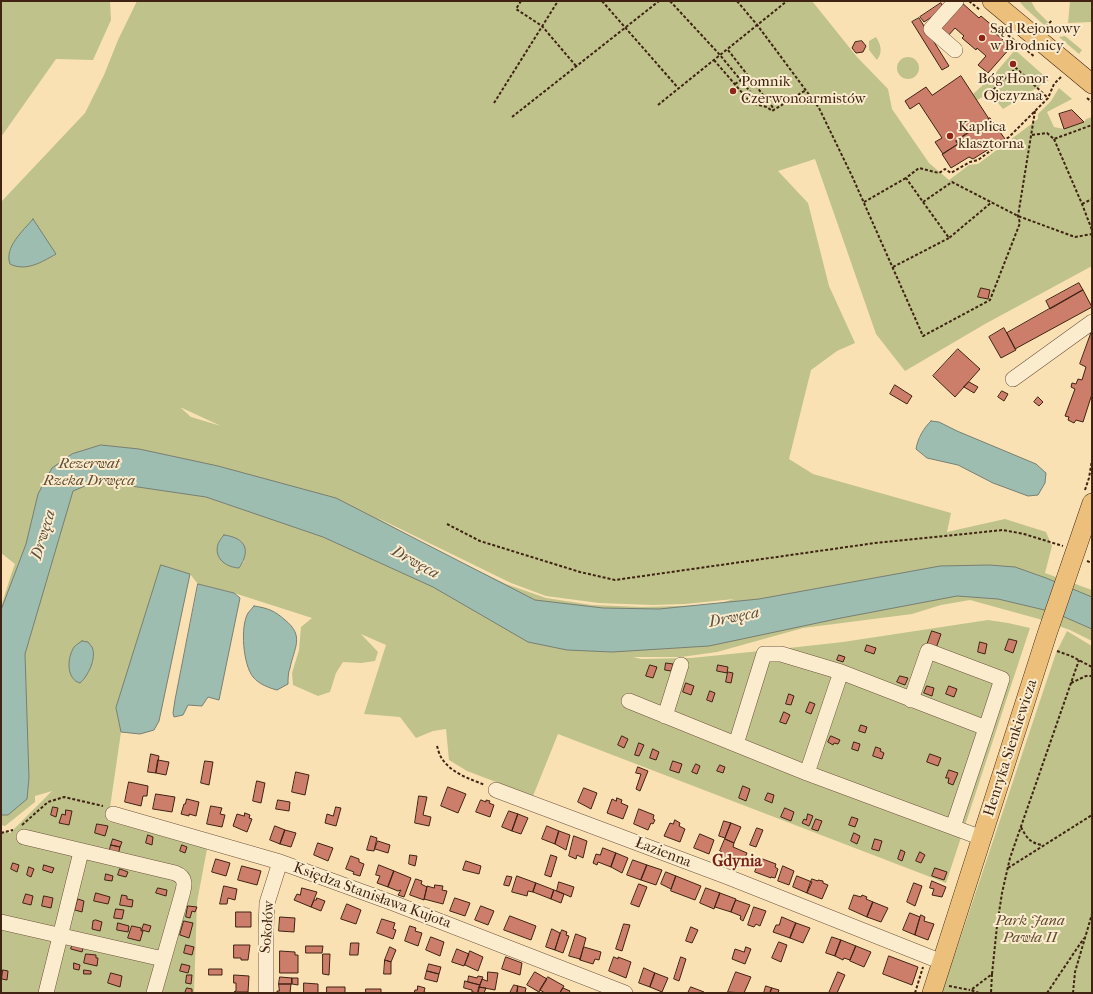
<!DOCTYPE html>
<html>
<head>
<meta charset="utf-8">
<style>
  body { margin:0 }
  #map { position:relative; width:1093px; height:994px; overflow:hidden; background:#f9e1b4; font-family:"IM FELL French Canon",serif }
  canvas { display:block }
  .frame { position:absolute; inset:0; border:2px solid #402313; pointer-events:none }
</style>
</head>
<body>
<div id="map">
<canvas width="1093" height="994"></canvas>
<div class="frame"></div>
</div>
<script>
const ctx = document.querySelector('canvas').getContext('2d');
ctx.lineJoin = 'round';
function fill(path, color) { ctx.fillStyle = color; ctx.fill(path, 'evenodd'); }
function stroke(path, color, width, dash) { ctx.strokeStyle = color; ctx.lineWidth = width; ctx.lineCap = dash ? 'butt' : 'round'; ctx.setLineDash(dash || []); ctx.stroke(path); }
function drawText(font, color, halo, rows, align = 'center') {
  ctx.font = font + ' "IM FELL French Canon",serif'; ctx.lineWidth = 4; ctx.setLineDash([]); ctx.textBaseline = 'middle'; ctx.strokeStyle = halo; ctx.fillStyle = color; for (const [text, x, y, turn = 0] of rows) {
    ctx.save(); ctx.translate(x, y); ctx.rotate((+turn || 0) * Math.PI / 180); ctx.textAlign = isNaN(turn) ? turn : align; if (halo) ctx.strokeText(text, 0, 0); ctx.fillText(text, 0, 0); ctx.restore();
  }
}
fill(new Path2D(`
  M1 1H110L111 20 93 60 56 59 1 137Z
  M137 1H812L857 57 888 89 892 109 929 163 949 180 969 165 978 164 1038 119V114L1051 101 1059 88 1072 99 1047 112 1054 127 1064 129 1084 122 1086 119 1092 117V266L985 324 905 371 876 334 815 159 778 171 808 203 829 286 855 343 837 351 811 370 789 459 813 474 951 513 947 532 1005 519 1046 532 1052 546 1045 573 1092 590V641L1070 630 1039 619 970 600 941 605 912 614 803 628 717 652 681 657H633L641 659 691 658 780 649 843 642 988 620 1008 623 1030 628 946 883 558 734 533 796 467 771 449 760 446 729 433 731 416 738 400 717 364 714 386 645 361 634 378 652 375 661 361 663 343 662 336 673 330 692 318 696 293 685 292 673 299 650 301 627 312 618 234 593 198 584 190 574 116 708 121 732 108 821 207 849 197 902 194 993H1V831L10 833 52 791 35 796V802L5 826 1 825V607L11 575 15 564 1 553V202L85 113 104 75 118 40ZM181 408H182L221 426 191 417ZM376 517 511 583 546 596 599 603 653 605 685 604 734 599 714 605 642 607 592 605 546 598 506 584 433 549ZM224 535 244 561 239 568 232 567 218 545 220 539Z
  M1019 1H1031L1036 10 1048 22 1044 25 1025 8Z
  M1070 1H1092V22L1068 23Z
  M1065 36 1082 50 1079 54 1059 37Z
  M876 37C881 45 883 52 877 60L869 50V41Z
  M1015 50 1049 80 1003 109 990 93 977 100 973 94 992 77Z
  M897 68a11 11 0 1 1 22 0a11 11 0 1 1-22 0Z
  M1067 631 1092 646V993H942L1056 653Z`), '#bfc28b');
const water = new Path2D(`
  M33 219 56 254C42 262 26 272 10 264 4 247 23 231 33 219Z
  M931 421 939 422 957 431 1036 464 1046 473 1045 483 1038 495 1028 496 993 483 958 465 927 458 916 449C918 438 923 429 931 421Z
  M101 445 139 449 218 466 336 498 535 600 603 608 659 609 759 599 940 566 989 565 1015 567 1046 578 1092 597V629L1053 612 998 599 957 596 841 618 709 646 612 652 567 650 528 642 433 587 323 537 206 497 97 481 73 491 25 654 29 778 27 799 8 815H1V610L26 544 38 494 52 468 72 454Z
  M224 535C246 538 251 550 239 568 220 567 209 550 224 535Z
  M161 565 190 574 159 721 154 730 140 734 121 732 116 708Z
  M198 584 234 593 240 598 219 700 208 697 202 706 188 705 183 715 174 717 173 713 175 700Z
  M254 606C268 608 275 611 285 620 305 636 294 648 290 668 288 673 288 679 288 684L277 690C269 688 259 684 253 677 243 664 240 627 248 613 250 611 252 608 254 606Z
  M82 641 88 642C89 644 91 645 92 647 97 658 88 676 80 683 66 679 67 658 74 647 76 645 79 643 82 641Z`);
fill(water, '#9ebdb1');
stroke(water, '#787f72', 1);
const building = new Path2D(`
  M961 2 979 18 981 16 995 28 993 31 1011 47 988 73 978 65 986 56 977 48 976 50 962 38 964 36 955 28 947 37 937 29Z
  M941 3 944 9 924 22 920 17Z
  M919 18 949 66 942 70 912 22Z
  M862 41 866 46 863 52 856 53 852 48 855 42Z
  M961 76 989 119 956 141 958 144 943 154 935 142 942 138 919 103 910 109 905 101 926 87 932 95Z
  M1072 110 1084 122 1064 129 1059 114Z
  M990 118 1005 139 973 159 969 157 951 168 942 154 958 144 956 141Z
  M1079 283 1083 290 1050 309 1046 301Z
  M981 288 990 290 988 299 978 297Z
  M1083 290 1092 307 1015 349 1007 333Z
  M1004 328 1016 350 1001 358 989 337Z
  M1092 330V394L1083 422 1076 420 1074 423 1068 420 1069 417 1065 416 1075 389 1071 387 1072 383 1076 384 1078 379 1082 380 1086 367 1080 364Z
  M958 349 980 369 955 397 933 376Z
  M969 382 978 387 974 393 964 387Z
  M895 385 912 396 907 404 890 394Z
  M1002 391 1008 394 1004 401 998 397Z
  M1038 397 1043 402 1039 406 1034 402Z
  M932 631 941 634 935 651 926 648Z
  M1009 639 1017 641 1013 653 1005 650Z
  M980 642 987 644 985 654 978 652Z
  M867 645 876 648 874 654 865 651Z
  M839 655 845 657 843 662 837 660Z
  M666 663 673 664 671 671 665 670Z
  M650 665 657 667 653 678 646 676Z
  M718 665 728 667 727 673 717 671Z
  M728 672 733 673 731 683 726 682Z
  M900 676 908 678 905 685 897 682Z
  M686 683 694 686 691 695 683 692Z
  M927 686 934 688 932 696 924 693Z
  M949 686 957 689 954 697 946 694Z
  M710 691 715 693 712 702 707 700Z
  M789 694 794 696 791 705 786 704Z
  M810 702 815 704 811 714 806 712Z
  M784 712 790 715 786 724 780 722Z
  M861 725 867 727 865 733 859 731Z
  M622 736 628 739 624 748 618 745Z
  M831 736 840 740 838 744 834 743 833 745 828 742Z
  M854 742 860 744 858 751 852 749Z
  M639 743 644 745 639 756 635 755Z
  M876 747 881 749 880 751 884 753 882 759 873 756Z
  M653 749 659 752 656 760 650 758Z
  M151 754 159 756 156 773 148 772Z
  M930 754 941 758 938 766 927 762Z
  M158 760 169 762 166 775 156 773Z
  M205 761 213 762 209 785 201 783Z
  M673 761 682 764 679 773 670 770Z
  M696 764 700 766 697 774 692 772Z
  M720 765 725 767 723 773 717 771Z
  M638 767 648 771 640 791 636 789 641 774 636 773Z
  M949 770 958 773 953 785 948 783 949 778H946Z
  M296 772 309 775 305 795 292 792Z
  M257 781 265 783 261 803 253 801Z
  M129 782 148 786 147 796H143L141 806 125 802Z
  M743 786 750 789 746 801 739 798Z
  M448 787 466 794 458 813 441 806Z
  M584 788 597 793 591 809 578 802Z
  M768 793 774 795 772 803 765 800Z
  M156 794 175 797 172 812 153 809Z
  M419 796 427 797 423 815 431 817 429 826 415 823Z
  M617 798 622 800 621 803 628 806 623 819 607 813 612 799 616 801Z
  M187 799 199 802 196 816 189 814V816L181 814 184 804H185Z
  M278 800 290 802 289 811 276 809Z
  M481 800 486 802V800L490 801 489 803 494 805 490 817 476 812Z
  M211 806 222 808 220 814 225 815 222 827 207 824Z
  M53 807 58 808 56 817 51 815Z
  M336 807 341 808 336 826 325 823 327 814 333 816Z
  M785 808 794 812 791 821 781 817Z
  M639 809 654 815 653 819 655 820 653 824 651 823 648 830 634 824Z
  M66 810 72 811 69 825 59 823 62 814 65 815Z
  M509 811 518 814 512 831 502 827Z
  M245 813 250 815 249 818 252 819 247 832 233 826 237 814 244 816Z
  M518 814 528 818 521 834 512 831Z
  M808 814 813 816 809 826 802 823 804 819 806 820Z
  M852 817 858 819 855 827 849 825Z
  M816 819 822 821 818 831 812 829Z
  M675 820 680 823 679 826 685 829 680 842 664 836 670 823 673 824Z
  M724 821 731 823 725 838 719 836Z
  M731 823 741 827 734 843 725 839Z
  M97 824 108 826 105 836 95 833Z
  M275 826 285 830 280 844 270 840Z
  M547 826 559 831 555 844 542 839Z
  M757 828 763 830 756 847 750 845Z
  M285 830 296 833 291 847 280 844Z
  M559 831 570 835 566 850 555 844Z
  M854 833 860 836 857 844 851 841Z
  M700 834 714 840 709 854 694 848Z
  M148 835 153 837 152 845 146 843Z
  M371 836 377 838 374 851 367 850Z
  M574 836 587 841 583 858 577 855 576 859 569 856Z
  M113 839 122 842 120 847 111 845Z
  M725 839 734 843 733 847 747 853 741 867 720 859 722 852 720 851Z
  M875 839 882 841 879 851 872 849Z
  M378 841 390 845 388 853 375 849Z
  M318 843 333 848 328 861 314 855Z
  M111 845 120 847 118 855 109 853Z
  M182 845 187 847 185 853 180 851Z
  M603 848 616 853 611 867 598 862 597 865 593 863 596 854 600 855Z
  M901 850 905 852 902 861 898 859Z
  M920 852 925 855 921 863 916 861Z
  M616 853 628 858 622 873 611 867Z
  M410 855 417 856 415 866 409 864Z
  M551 855 557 857 551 877 545 875Z
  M351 856 359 859V862L364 864 360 876 353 874 354 872 346 869Z
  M760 858 776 864 775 867 778 869 775 878 771 877V878L755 872Z
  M216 859 230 863 226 876 212 872Z
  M633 860 647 865 641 880 627 875Z
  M466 861 481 866 479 874 463 870Z
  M13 863 19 865 17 872 11 869Z
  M44 865 54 868 52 873 43 870Z
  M379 865 394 871 388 887 377 883 380 876 376 875Z
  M647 865 662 870 656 885 641 880Z
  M242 866 261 871 257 885 238 880Z
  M783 866 794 871 789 885 778 881Z
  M29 867 34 869 31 877 27 875Z
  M935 868 947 872 944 880 932 876Z
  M120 869 128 872 126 877 118 875Z
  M394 871 411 878 404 897 398 895 401 890 398 891 388 887Z
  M666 872 676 876 671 889 661 884Z
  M106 874 113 876 112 881 105 880Z
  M507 876 512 877 509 886 504 885Z
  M517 876 536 883 533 892 528 891 527 896 512 892Z
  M676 876 701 886 695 900 671 891Z
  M797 876 812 882 807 893 793 887Z
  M416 879 422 881 421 884 427 887 424 900 410 895Z
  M812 879 818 881V880L823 881V883L828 885 822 899 807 893Z
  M932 881 946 887 942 897 932 895 934 889 930 888Z
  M559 882 574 887 571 897 557 891Z
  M536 883 554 890 551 899 533 892Z
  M914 883 922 886 915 906 907 902Z
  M639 884 647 887 639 907 631 904Z
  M435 885 443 886 442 890 447 891 443 904 424 899 427 886 434 888Z
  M224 886 237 889 235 900 228 898 227 904H220Z
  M158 888 167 890 166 896 156 893Z
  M302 888 317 892 311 907 294 900 297 894 300 895Z
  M706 888 720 893 714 909 700 903Z
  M554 890 564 894 561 903 551 899Z
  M96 893 110 897 108 904 94 901Z
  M720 893 736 899 731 912 715 907Z
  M26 894 33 896 31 905 23 903Z
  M122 895 127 896V899L133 900 132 907 120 905Z
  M854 895 861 897 862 895 867 897 866 899 873 902 867 917 849 909Z
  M44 896 53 898 51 908 42 906Z
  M317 898 325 901 321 911 311 907 314 900H316Z
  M455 898 470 903 465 916 450 911Z
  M78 899 84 901 82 912 75 910Z
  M736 900 750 905 743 921 740 919 741 916 731 912Z
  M873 902 888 908 881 922 867 917Z
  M347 904 361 910 356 924 341 919Z
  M188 906 197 907 195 912 192 911 190 918 186 917Z
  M481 906 494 911 488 925 475 920Z
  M754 907 766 911 760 926 756 924 754 927 748 925Z
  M116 909 124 910 122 919 114 918Z
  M236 912H251V927H236Z
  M910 913 920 917 915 935 903 930Z
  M921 915 925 917 924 921 934 924 928 940 915 935Z
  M510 916 536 926 531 940 504 930Z
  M280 917 295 918 294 932 279 931Z
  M782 917 796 923 790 938 773 932 776 925H779Z
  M382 919 395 923 393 929 396 930 393 939 377 933Z
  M96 920 102 922 100 931 92 929 93 921Z
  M184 921 193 923 189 938 180 935Z
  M118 923 129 926 128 932 117 930Z
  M796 923 810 928 803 943 790 938Z
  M144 924 151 926 149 932 142 930Z
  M624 924 630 925 622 951 616 949Z
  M132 926 141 928V931H143L140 941 128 938Z
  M410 926 416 928 415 931 422 933 418 946 405 941Z
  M691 927 698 930 692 943 686 941Z
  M552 929 560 933 555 950 546 947Z
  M562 930 567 932 566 935 569 936 563 953 555 950Z
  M576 934 586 938 580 960V959L569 956Z
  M431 937 444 942 440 956 426 950Z
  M832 937 841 940 835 956 826 953Z
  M841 940 856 946 850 960 844 958 843 960 835 956Z
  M779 942 787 945 781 962 772 958Z
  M73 943 84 945 82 952 71 949Z
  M351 943H359L358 955H350Z
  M186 945 194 947 192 955 184 953Z
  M234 945H250L248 960H241V958H234Z
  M306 946H323L322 953H306Z
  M856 946 871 952 864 967 850 961Z
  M390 947 396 950 391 962 385 960Z
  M584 947 601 952 599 960 595 959 593 964 580 960Z
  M746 947 751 949 745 964 732 959 735 949 744 952Z
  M457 949 469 954 464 966 452 962Z
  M280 951 295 952V955H298V973H280Z
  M470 951 483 957 478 971 465 965Z
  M86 954 96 955V958H98L97 966 84 963Z
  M323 954H330L329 975 323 974Z
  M889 956 918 967 912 985 883 974Z
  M506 957 522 963 520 975 502 969Z
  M614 957 618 959V957L631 962 626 978 609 971Z
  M681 957 686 959 679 981 674 979Z
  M385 960 391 962V974H384Z
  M74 963 80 965 79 970 74 969Z
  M182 964 190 966 188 973 180 971Z
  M429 964 441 967 439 974 427 971Z
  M644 968 655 973 650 987 639 983Z
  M209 969H222V975H209Z
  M3 970 8 971 7 980 2 979Z
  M84 970 91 971V974H84Z
  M427 971 439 974 437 982 425 979Z
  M488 972 498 973 495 990 479 987 482 979 487 981Z
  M535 972 547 979 539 992 527 985Z
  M736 972 751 977 744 993 728 992Z
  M838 972 845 975 837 993H829Z
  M111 973 122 976 120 987 108 983Z
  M655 973 668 978 662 992 650 987Z
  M187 975H192L191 984 186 983Z
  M234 975 249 976 248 992H234L236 991V983H234Z
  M469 976 477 978 478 976 483 977 480 985 468 982Z
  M280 977 292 978V984H279Z
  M548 977 564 986 560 993H545L540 990Z
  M292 978H298V985L292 984Z
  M465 981 480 985 478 993 472 992V990L464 988Z
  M304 983 318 984V993H304Z
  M279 984H291L290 993H277V991H279Z
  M514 985 518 986 517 993H510Z
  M418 986 425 988 424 992 428 993H414L415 990H417Z
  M518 986 526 988 525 993H517Z
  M766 986 772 988 770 993H764Z
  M327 987H345V993H327Z
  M479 987 486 988 484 993H478Z
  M691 987 704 992V993H688Z
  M187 988 192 989V993H185Z
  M563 988 570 991 569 993H560Z
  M772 988 779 990 778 993H770Z
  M366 989H381V993H366Z`);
fill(building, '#cc7e6a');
stroke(building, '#402313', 1);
const minor = new Path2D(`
  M955 50 931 29 956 1
  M1013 379 1092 322
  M911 700 928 651 1002 679 986 728
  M629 701 807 773 982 838
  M665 716 681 665
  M736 744 764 654H781L841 672 986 728 953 827
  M807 773 841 672
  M496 790 728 877 942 962
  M113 814 280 862 393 903 625 993
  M24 837 175 873C188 878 184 887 181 898L154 993
  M1 922 163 959
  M46 993 81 852
  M266 993V927L267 903 280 862`);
const major = new Path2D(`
  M992 1 1092 84
  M932 993 1047 634 1092 503`);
stroke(minor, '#6e523b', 16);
stroke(major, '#402313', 20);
stroke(new Path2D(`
  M521 1 516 9 542 26 576 66
  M602 1 679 89
  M670 1 720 55 762 106
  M737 1 758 26 819 108 852 176 923 336 990 300 1020 223 1018 216 1035 111
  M969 1 980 10
  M1046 27 1052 20
  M1004 32 1035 57
  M728 50 774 109
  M714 60 751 103 767 107 772 111 806 90
  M1061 77 1054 84 1048 98 1009 137 978 160 970 162 951 173 945 169 939 173 919 168 906 178 923 202 952 182 1018 216 1075 237 1092 234
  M743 83 750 78
  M735 84 741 80
  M990 93 1016 68 1048 98
  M1087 98 1092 102
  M494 103 558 1
  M658 105 787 1
  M512 117 659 1
  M1032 135 1047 133 1054 139 1092 125
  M1054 139 1082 204 1092 230
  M864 202 906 178
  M923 202 949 238 992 202
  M1082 204 1092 199
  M893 267 949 238
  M1085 490 1089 478 1092 460
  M447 524 480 541 580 572 615 580 875 543 1003 530 1024 534 1063 546
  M1087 561 1092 563
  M1057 651 1071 656 1092 667
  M1071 683 1086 676H1092
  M437 746C438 749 439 754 441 757 450 773 470 779 485 785
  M22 825 48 802 64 797 103 806
  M1021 827C1026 837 1030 843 1042 845
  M1 833 13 830
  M1008 868 1092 815
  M992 974 997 926 1002 893 1010 858 1079 660
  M949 986 970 990
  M915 993 923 967
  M979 993 971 990 992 974 991 993
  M1047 993 1084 938
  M1073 993 1075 972 1092 914`), '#402313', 2, [3, 2]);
stroke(minor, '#fbecce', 15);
stroke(major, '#ecc07a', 19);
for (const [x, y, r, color] of [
  [982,38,4,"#8f2418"],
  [1013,64,4,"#8f2418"],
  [733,91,4,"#8f2418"],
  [950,136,4,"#8f2418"]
]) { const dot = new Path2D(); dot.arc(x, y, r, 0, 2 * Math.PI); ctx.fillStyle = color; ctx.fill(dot); stroke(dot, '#fbecce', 1.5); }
drawText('15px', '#402313', '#fbecce', [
  ["Sąd Rejonowy",990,29],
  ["w Brodnicy",990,46],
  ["Bóg Honor",1013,79,"center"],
  ["Ojczyzna",1013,96,"center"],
  ["Pomnik",741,82],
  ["Czerwonoarmistów",741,99],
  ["Kaplica",958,127],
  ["klasztorna",958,144]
], 'left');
drawText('italic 15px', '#604b31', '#fbecce', [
  ["Rezerwat",89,464],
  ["Rzeka Drwęca",89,481],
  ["Park Jana",1030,921],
  ["Pawła II",1030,938]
]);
drawText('15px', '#402313', '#fbecce', [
  ["Henryka Sienkiewicza",1011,748,-72],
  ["Łazienna",663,853,21],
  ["Księdza Stanisława Kujota",372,896,20],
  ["Sokołów",268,927,-86]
]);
drawText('italic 16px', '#5c5142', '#fbecce', [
  ["Drwęca",44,535,-73],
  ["Drwęca",415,563,29],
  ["Drwęca",734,618,-11]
]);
drawText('bold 16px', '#7a1f14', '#fbecce', [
  ["Gdynia",737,862]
]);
</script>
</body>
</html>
